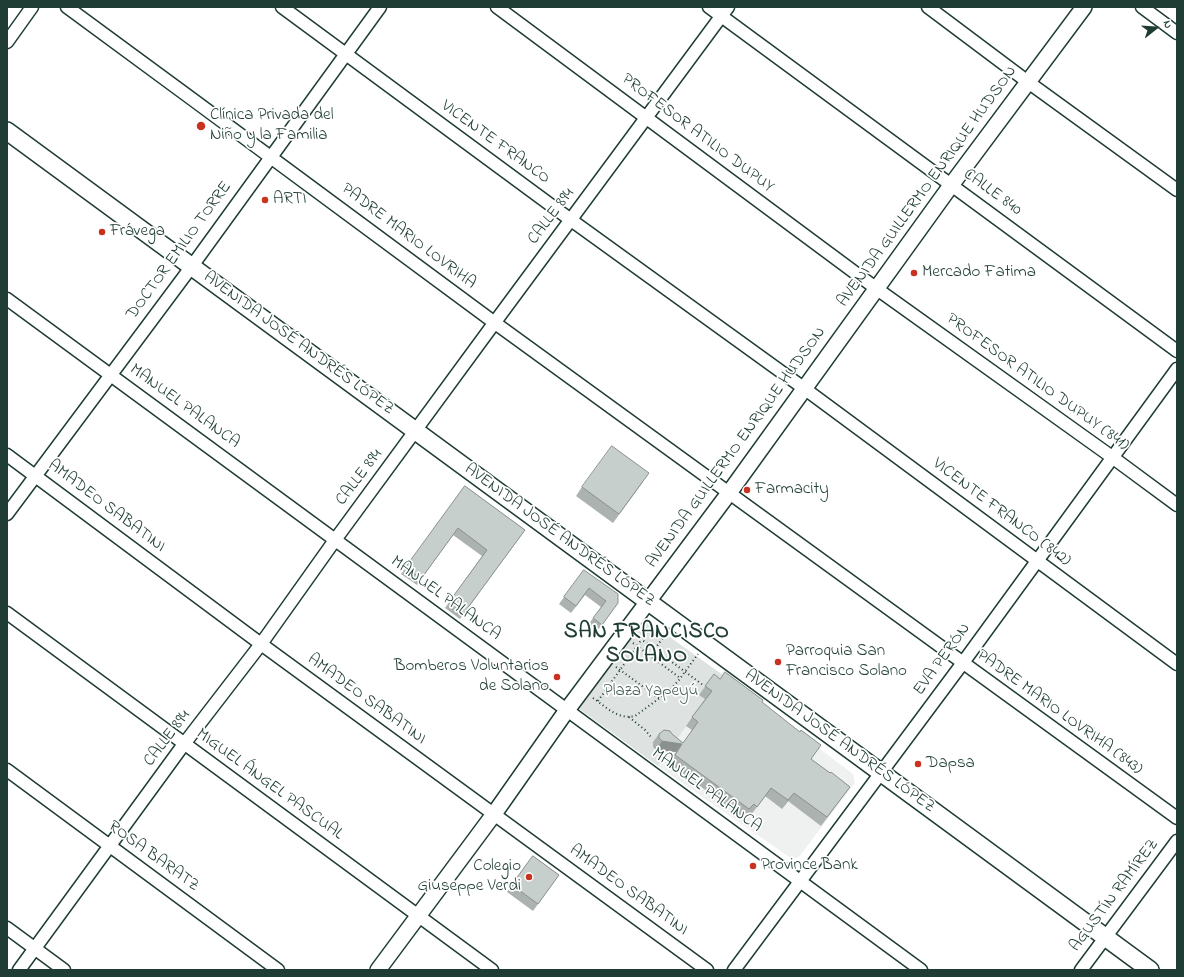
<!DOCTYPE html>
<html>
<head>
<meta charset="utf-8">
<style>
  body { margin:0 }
  #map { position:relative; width:1184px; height:977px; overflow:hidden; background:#fff; font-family:"Indie Flower",sans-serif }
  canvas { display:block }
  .frame { position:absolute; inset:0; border:8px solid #1f3d34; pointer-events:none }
  .north { position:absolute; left:1136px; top:8px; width:40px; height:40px; -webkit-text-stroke:3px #fff; paint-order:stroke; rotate:73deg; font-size:11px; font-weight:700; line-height:16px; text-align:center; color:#1f3d34 }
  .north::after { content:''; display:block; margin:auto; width:14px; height:18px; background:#1f3d34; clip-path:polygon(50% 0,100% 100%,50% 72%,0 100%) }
</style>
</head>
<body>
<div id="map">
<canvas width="1184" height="977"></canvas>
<div class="frame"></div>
<div class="north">N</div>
</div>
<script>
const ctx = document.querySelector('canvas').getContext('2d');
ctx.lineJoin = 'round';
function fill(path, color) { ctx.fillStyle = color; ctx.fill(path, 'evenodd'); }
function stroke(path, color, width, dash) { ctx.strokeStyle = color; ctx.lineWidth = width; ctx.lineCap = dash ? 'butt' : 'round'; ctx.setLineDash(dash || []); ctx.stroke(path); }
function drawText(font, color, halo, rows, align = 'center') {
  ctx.font = font + ' "Indie Flower",sans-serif'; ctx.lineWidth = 3.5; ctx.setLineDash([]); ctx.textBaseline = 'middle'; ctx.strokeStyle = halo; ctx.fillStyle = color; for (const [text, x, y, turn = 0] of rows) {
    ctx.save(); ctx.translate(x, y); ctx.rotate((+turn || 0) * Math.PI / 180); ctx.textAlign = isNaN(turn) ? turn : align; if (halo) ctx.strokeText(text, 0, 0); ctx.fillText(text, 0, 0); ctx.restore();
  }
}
fill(new Path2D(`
  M723 675 853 774 855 783 799 857 792 859 658 766Z`), '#eef1f0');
fill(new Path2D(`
  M643 618 723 675 658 766 578 708Z`), '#dee3e2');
const minor = new Path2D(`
  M67 7C210 112 353 218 495 323 722 489 949 655 1177 818
  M282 7 571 220 805 389 1177 664
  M497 7 877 289 1112 457 1177 505
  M709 7 1177 351
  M928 7 1028 82 1177 190
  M1142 7 1177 33
  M7 42 32 7
  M7 299 921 970
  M7 455 261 644 707 970
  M7 514 192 266 380 7
  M7 613 492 970
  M7 770 278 970
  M7 928 64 970
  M19 970 184 744 261 644 335 540 495 322 728 7
  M734 970 962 664 1177 369
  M1081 970 1177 841`);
const tertiary = new Path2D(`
  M378 970 494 814 567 710 729 493 952 184 1084 7`);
const secondary = new Path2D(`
  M7 131 1150 970`);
stroke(minor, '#1f3d34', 15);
stroke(tertiary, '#1f3d34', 18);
stroke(secondary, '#1f3d34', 20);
stroke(new Path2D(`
  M637 636 703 685
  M633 643 680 678
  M655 649 667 632
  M616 667 660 699
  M593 698C606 707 618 720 635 716L668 692 679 680 698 654
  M598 701 642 639
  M629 717 645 730 652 738`), '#1f3d34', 2, [1, 3]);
stroke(minor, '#fff', 12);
stroke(tertiary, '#fff', 15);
stroke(secondary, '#fff', 17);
fill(new Path2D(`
  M643 482 613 523 576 496 582 487Z
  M465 486 525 530 460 619 445 608 482 556 453 535 417 585 401 574Z
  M584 570 618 603 597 631 588 625 601 607 585 595 571 613 559 604Z
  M714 674 720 679 762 702 811 759 850 787 821 826 788 801 782 809 765 796 751 815 748 813 743 818 669 763 676 752 656 750 653 747V742L659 734H672L683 743 692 730 686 726 705 699 699 695Z
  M533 856 559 875 533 911 507 892Z`), '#abb2af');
fill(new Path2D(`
  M662 741 682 744 676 752 656 750Z
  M794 793 782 809 788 800Z`), '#8b918f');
const building = new Path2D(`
  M612 446 649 473 619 514 582 487Z
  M465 486 525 530 464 613 449 602 487 550 458 528 421 579 406 567Z
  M584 570 618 594V603L602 625 593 618 606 601 589 588 576 606 564 597Z
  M725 672 763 700 762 702 800 732 801 730 821 745 811 759 830 773 831 772 850 787 827 817 794 793 788 800 771 788 757 807 754 804 749 809 675 755 682 744 662 741 659 738V734L664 730 670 731 672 734 683 743 698 722 692 717 712 691 705 686 714 674 720 679Z
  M533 856 559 875 538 904 512 885Z`);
fill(building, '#c7cfcc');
stroke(building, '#8b918f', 1);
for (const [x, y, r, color] of [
  [201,126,5,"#c8321e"],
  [265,200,4,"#c8321e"],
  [102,232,4,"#c8321e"],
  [914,273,4,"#c8321e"],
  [747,490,4,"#c8321e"],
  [778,662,4,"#c8321e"],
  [557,677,4,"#c8321e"],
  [918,764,4,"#c8321e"],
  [753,866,4,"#c8321e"],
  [529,877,4,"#c8321e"]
]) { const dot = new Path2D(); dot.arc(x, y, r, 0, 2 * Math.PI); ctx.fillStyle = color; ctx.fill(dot); stroke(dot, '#fff', 1.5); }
drawText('17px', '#1f3d34', '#fff', [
  ["Clínica Privada del",210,116],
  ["Niño y la Familia",210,136],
  ["ARTI",273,200],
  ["Frávega",110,232],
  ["Mercado Fatima",922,273],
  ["Farmacity",755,490],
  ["Parroquia San",786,652],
  ["Francisco Solano",786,672],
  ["Bomberos Voluntarios",549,667,"right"],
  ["de Solano",549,687,"right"],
  ["Dapsa",926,764],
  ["Province Bank",761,866],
  ["Colegio",521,867,"right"],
  ["Giuseppe Verdi",521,887,"right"]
], 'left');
drawText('17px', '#1f3d34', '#fff', [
  ["PROFESOR ATILIO DUPUY",697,134,37],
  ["VICENTE FRANCO",495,143,36],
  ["AVENIDA GUILLERMO ENRIQUE HUDSON",928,187,-54],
  ["CALLE 840",992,193,36],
  ["CALLE 894",552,217,-53],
  ["PADRE MARIO LOVRIHA",408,237,37],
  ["DOCTOR EMILIO TORRE",180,251,-54],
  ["AVENIDA JOSÉ ANDRÉS LÓPEZ",298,344,36],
  ["PROFESOR ATILIO DUPUY (841)",1037,383,36],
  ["MANUEL PALANCA",184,407,36],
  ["AVENIDA GUILLERMO ENRIQUE HUDSON",737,448,-54],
  ["CALLE 894",360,478,-53],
  ["AMADEO SABATINI",106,507,37],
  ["VICENTE FRANCO (842)",1001,513,37],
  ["AVENIDA JOSÉ ANDRÉS LÓPEZ",559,536,36],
  ["MANUEL PALANCA",445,599,36],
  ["EVA PERÓN",943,660,-54],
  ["AMADEO SABATINI",366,700,36],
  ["PADRE MARIO LOVRIHA (843)",1059,713,36],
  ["CALLE 894",168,739,-53],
  ["AVENIDA JOSÉ ANDRÉS LÓPEZ",839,742,36],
  ["MIGUEL ÁNGEL PASCUAL",269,785,36],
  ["MANUEL PALANCA",706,791,36],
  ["ROSA BARATZ",153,857,36],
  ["AMADEO SABATINI",628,891,36],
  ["AGUSTÍN RAMÍREZ",1115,896,-53]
]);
drawText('17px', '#455e57', '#fff', [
  ["Plaza Yapeyú",651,692]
]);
ctx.letterSpacing = '1px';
drawText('bold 21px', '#1f3d34', '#fff', [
  ["SAN FRANCISCO",647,634],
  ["SOLANO",647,658]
]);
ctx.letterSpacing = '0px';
</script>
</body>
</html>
